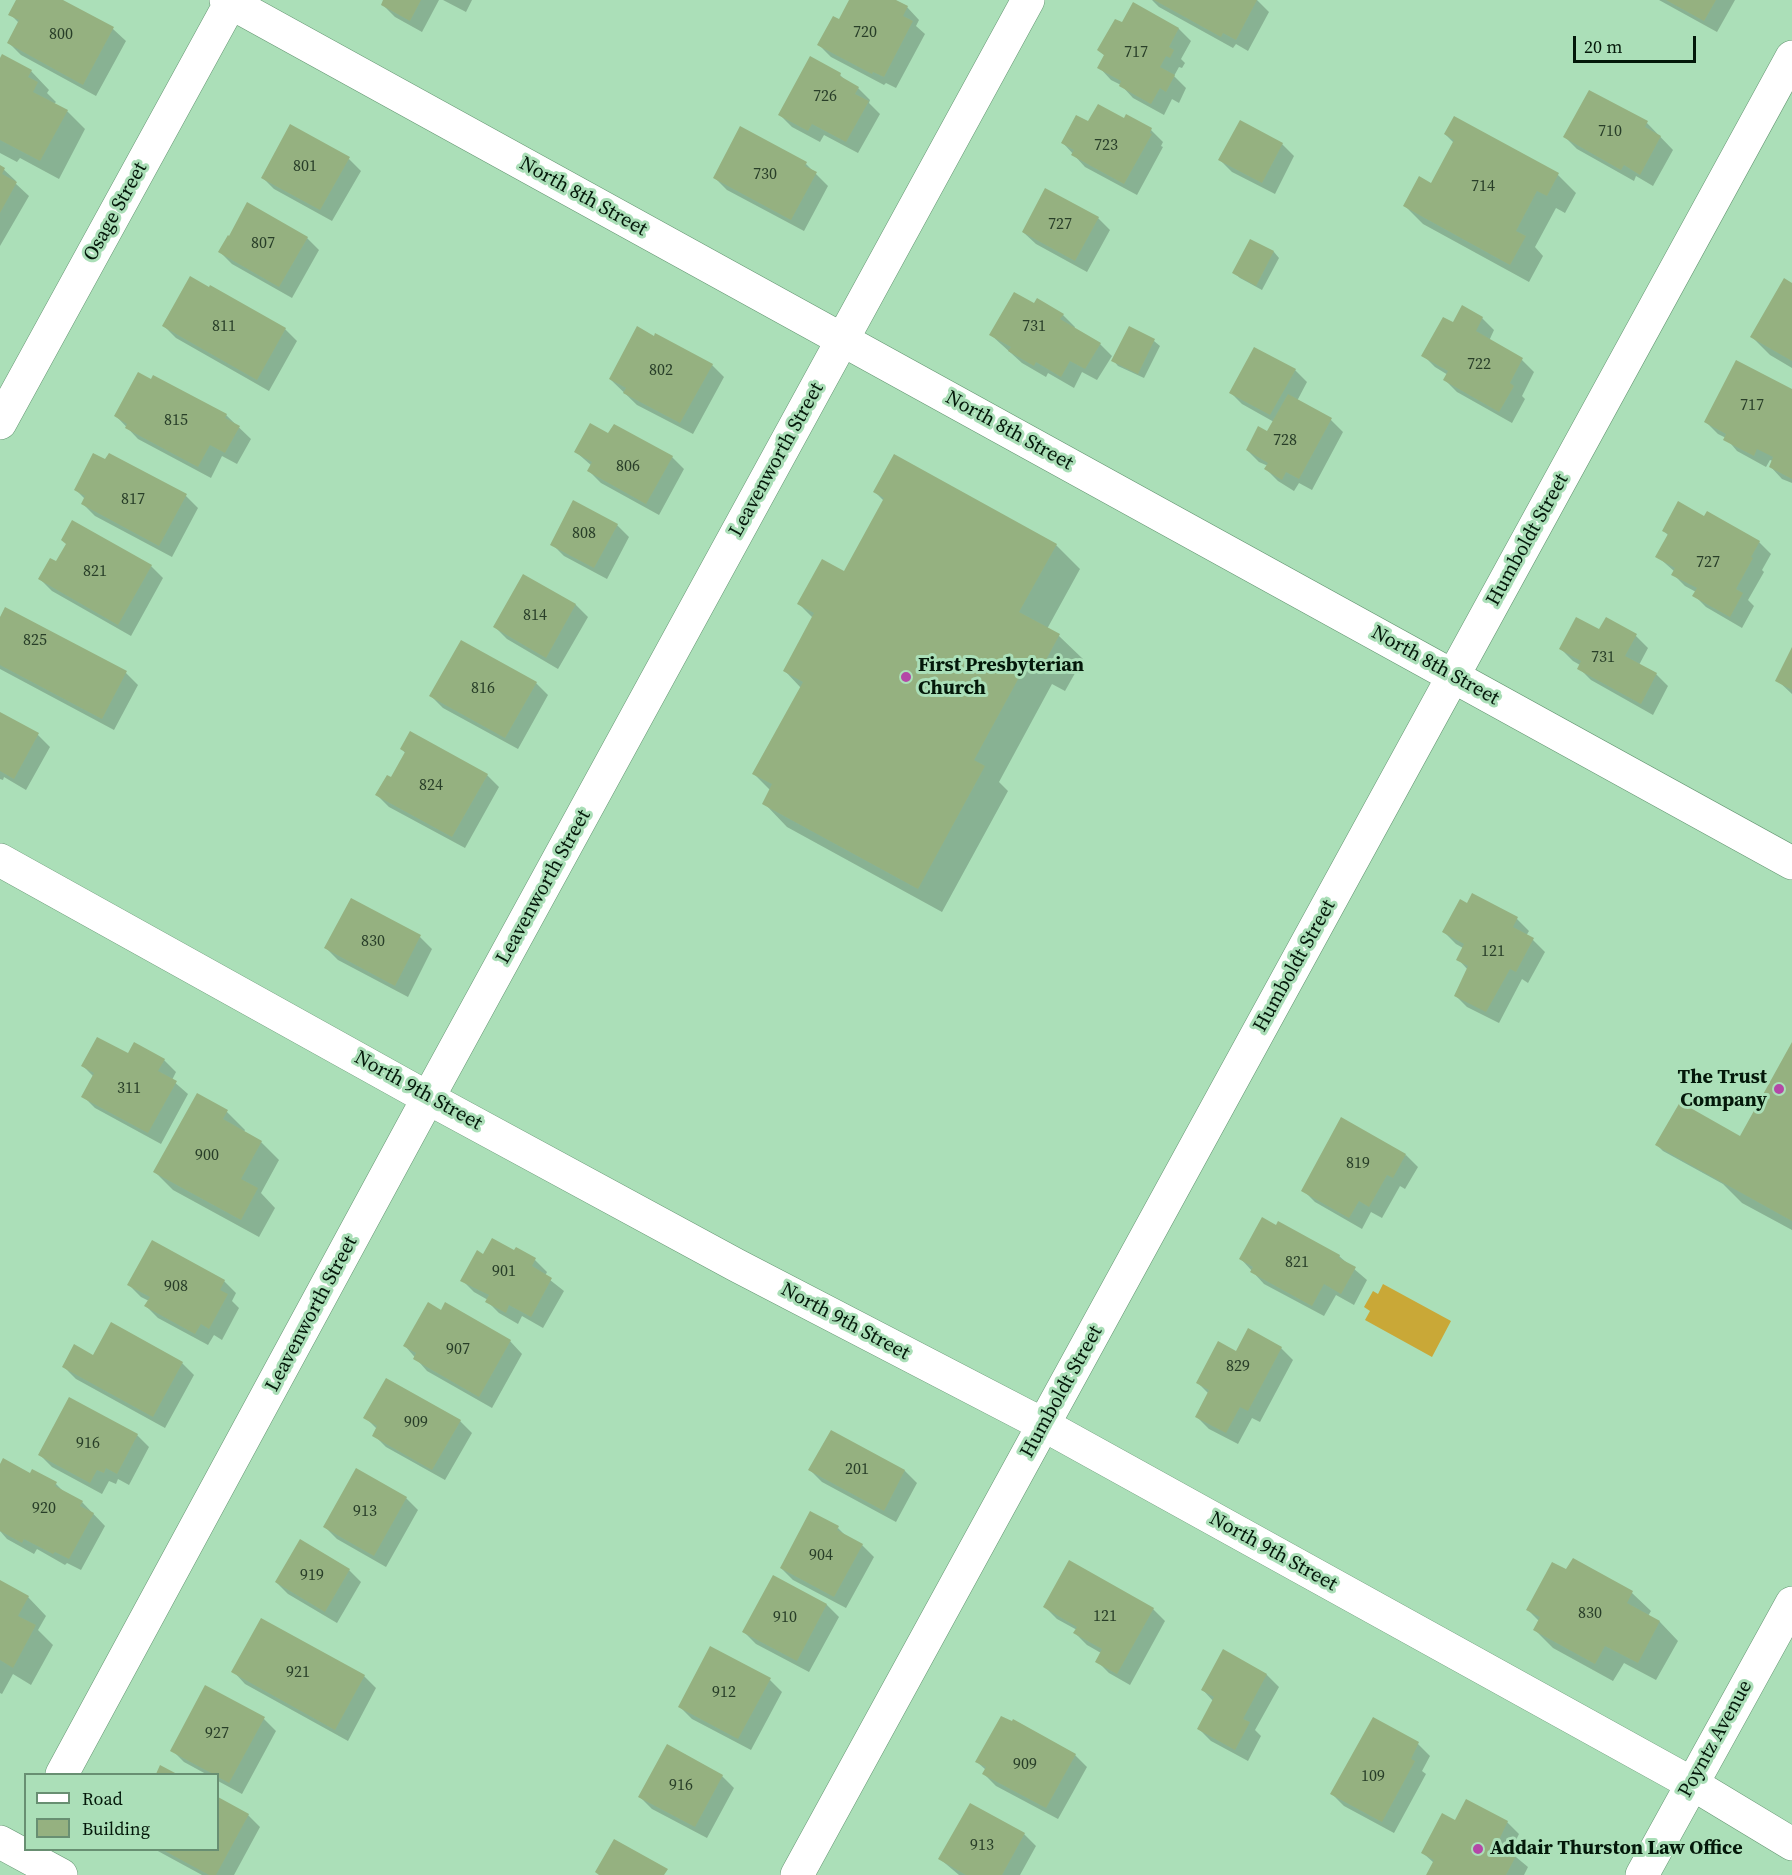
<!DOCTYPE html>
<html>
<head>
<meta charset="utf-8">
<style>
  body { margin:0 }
  #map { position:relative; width:1792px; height:1875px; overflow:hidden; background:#abdfb8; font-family:"Source Serif 4",serif }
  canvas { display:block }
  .legend { position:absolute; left:24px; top:1773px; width:195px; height:78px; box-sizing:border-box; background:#abdfb8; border:2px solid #688f72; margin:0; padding:8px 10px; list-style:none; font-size:18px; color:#04180a }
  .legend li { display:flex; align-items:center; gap:12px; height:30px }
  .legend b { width:30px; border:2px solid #688f72 }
  .scale { position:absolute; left:1573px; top:36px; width:123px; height:27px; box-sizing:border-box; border:3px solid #04180a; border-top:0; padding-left:8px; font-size:18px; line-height:21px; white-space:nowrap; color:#04180a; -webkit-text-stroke:4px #abdfb8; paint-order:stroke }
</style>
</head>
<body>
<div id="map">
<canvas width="1792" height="1875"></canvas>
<ul class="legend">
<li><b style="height:8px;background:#fff"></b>Road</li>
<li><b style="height:16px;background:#95b180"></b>Building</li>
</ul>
<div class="scale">20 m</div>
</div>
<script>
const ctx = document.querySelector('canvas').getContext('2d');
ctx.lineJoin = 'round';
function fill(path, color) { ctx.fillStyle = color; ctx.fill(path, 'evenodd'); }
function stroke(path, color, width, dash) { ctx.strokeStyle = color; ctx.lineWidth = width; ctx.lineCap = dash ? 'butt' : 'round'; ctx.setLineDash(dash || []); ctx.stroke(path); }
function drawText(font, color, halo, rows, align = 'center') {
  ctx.font = font + ' "Source Serif 4",serif'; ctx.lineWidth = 6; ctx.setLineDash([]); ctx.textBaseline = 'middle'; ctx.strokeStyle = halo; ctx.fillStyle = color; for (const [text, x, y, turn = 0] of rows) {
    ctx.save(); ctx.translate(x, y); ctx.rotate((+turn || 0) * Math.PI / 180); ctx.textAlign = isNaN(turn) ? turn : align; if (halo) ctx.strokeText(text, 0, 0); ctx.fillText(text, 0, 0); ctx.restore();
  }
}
fill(new Path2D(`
  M1383 1284 1451 1321 1432 1357 1365 1320 1370 1311 1364 1307 1373 1291 1378 1294Z`), '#c9a837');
fill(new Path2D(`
  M18 0H60L113 29 126 41 96 96 21 55 9 43 19 23 10 14Z
  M384 0H439L422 32 395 17 383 5Z
  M443 0H472L466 12Z
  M850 0H893L907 7 919 20 916 26 925 34 896 88 886 83 884 85 831 57 819 45 840 21Z
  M1152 0H1257L1269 12 1248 51 1236 44 1233 48 1159 7Z
  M1659 0H1735L1717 32Z
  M1134 4 1179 29 1191 41 1181 59 1185 63 1182 68 1179 67 1174 76 1186 88 1179 103 1172 99 1164 115 1133 98 1121 85 1111 80 1099 67 1105 56 1099 50 1122 24Z
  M0 61 31 71 49 90 47 93 56 102 54 104 67 111 85 129 59 179 20 158 17 162 0 153Z
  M840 75 847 82 858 88 870 100 869 103 880 114 858 153 824 135 820 142 792 127 780 115Z
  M1125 120 1151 130 1163 142 1161 146 1163 147 1137 195 1085 167 1063 143 1089 123Z
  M1647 123 1673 150 1653 186 1636 176 1634 181 1577 149 1565 137Z
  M1445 134 1558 175 1576 193 1565 213 1556 208 1535 247 1543 256 1529 282 1423 224 1405 206 1431 185 1454 143Z
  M1282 144 1294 156 1275 194 1232 172 1220 160Z
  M349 159 361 171 332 221 274 189 262 177Z
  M806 164 828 186 804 231 727 190 715 178Z
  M0 166 16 181 15 183 29 196 0 246Z
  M1098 218 1110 230 1087 272 1036 244 1023 232Z
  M307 238 319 250 292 298 232 264 220 252Z
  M1251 241 1274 252 1279 258 1262 290 1240 278 1234 273Z
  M1792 285V368L1770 355 1752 337Z
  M1034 305 1063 315 1075 327 1074 329 1100 344 1112 356 1097 380 1082 372 1074 388 1048 373 1046 377 1022 363 991 335Z
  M1482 318 1494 330 1489 341 1522 360 1534 372 1522 396 1525 399 1512 423 1457 392 1445 380 1448 375 1435 367 1423 355 1453 324Z
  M164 326 285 329 297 341 269 391 176 338Z
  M1129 328 1154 341 1160 346 1144 378 1118 366 1113 360Z
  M712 365 724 377 693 434 637 405 610 379Z
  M1295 370 1307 382 1297 401 1331 420 1343 432 1312 490 1299 483 1294 491 1278 481 1266 469 1268 466 1259 462 1247 450 1268 433 1274 422 1242 404 1230 392Z
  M1792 391V483L1782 479 1770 466 1773 461 1770 460 1766 467 1737 451 1726 438 1718 434 1706 422Z
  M226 415 251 439 237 464 222 456 211 478 138 439 116 416Z
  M609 435 672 457 684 469 659 515 601 483 589 471 592 466 576 452Z
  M76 490 186 496 198 508 172 557 95 516 83 504 85 499Z
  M875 492 1056 545 1080 569 1047 629 1059 636 1083 659 1065 691 1052 684 999 782 1008 791 942 912 787 827 764 803 770 790 754 774 801 688 785 671 813 618 799 604 844 573 884 501Z
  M1705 518 1759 542 1771 554 1762 570 1764 572 1748 600 1754 606 1742 628 1706 607 1694 595 1696 592 1685 586 1673 574 1675 572 1657 556 1669 536 1663 530Z
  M617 525 629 537 607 579 564 556 552 544Z
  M67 545 151 566 163 578 131 636 52 591 40 579 56 563Z
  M524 576 576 605 588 617 558 669 507 639 495 627Z
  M6 609 126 673 138 685 114 730 0 669V620Z
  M1606 619 1636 636 1648 648 1639 665 1656 674 1668 686 1653 715 1591 680 1579 668 1580 665 1573 661 1561 649 1600 631Z
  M1792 650V694L1777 680Z
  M536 683 548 695 518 749 443 708 431 696Z
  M0 714 38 735 50 747 26 790 4 777 3 780 0 779Z
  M402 749 487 775 499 787 465 848 389 807 377 795 392 779 406 754Z
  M1473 895 1517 919 1529 931 1526 936 1533 940 1545 952 1528 983 1522 979 1499 1023 1467 1007 1455 995 1468 970 1458 959 1463 948 1456 944 1444 932 1467 905Z
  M420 937 432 949 408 997 338 960 326 948Z
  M1792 1045V1230L1742 1203 1723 1184 1663 1151 1657 1145 1741 1138Z
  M128 1055 164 1060 176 1072 172 1080 188 1094 161 1144 95 1108 83 1096 94 1077 83 1066Z
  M197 1095 227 1112 245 1130 244 1132 261 1142 279 1160 261 1193 275 1208 259 1237 173 1190 155 1172Z
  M1406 1155 1418 1167 1405 1189 1400 1186 1382 1218 1371 1212 1362 1229 1315 1202 1303 1190Z
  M515 1252 535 1260 547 1272 545 1276 564 1291 543 1328 522 1316 518 1324 499 1313 487 1301 488 1300 474 1292 462 1280 484 1256Z
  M1339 1256 1367 1280 1354 1305 1336 1295 1324 1316 1264 1284 1241 1259Z
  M224 1281 236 1293 232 1301 239 1308 222 1340 214 1335 208 1345 158 1318 146 1306 149 1301 141 1297 129 1285Z
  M442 1312 510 1341 522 1354 492 1408 427 1371 405 1346Z
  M1281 1348 1293 1360 1260 1422 1252 1418 1238 1444 1209 1429 1197 1417 1209 1394 1198 1383 1237 1353Z
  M93 1357 182 1363 194 1375 165 1428 76 1379 64 1367Z
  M365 1417 460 1421 472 1433 445 1480 386 1447 374 1435 377 1429Z
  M831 1432 905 1471 917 1483 896 1522 822 1482 810 1470Z
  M137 1435 149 1447 129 1485 118 1479 116 1484 109 1481 102 1494 52 1467 40 1455Z
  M0 1467 31 1475 33 1471 56 1484 66 1494 82 1502 105 1526 81 1570 67 1563 65 1565 37 1549 34 1554 7 1539 0 1531Z
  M406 1498 418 1510 386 1567 337 1539 325 1527Z
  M838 1528 847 1537 862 1545 874 1557 846 1608 793 1580 781 1568Z
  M1573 1560 1632 1593 1651 1611 1648 1616 1660 1622 1678 1641 1656 1680 1624 1663 1613 1681 1553 1648 1535 1630 1539 1621 1528 1610 1567 1571Z
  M349 1570 361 1582 337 1623 288 1594 276 1582Z
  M774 1577 827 1605 839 1617 809 1672 756 1644 744 1632Z
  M0 1582 28 1597 46 1616 38 1630 53 1645 31 1685 13 1674 2 1694 0 1693Z
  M1045 1607 1153 1609 1165 1621 1130 1685 1109 1673 1097 1661 1101 1653 1087 1645 1075 1633 1077 1630 1057 1619Z
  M1223 1651 1267 1675 1279 1687 1255 1730 1261 1736 1248 1761 1211 1741 1199 1729 1213 1701 1203 1690Z
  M233 1671 364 1676 376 1688 348 1741 245 1684Z
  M770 1680 782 1692 751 1750 692 1719 680 1707Z
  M206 1687 264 1719 276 1731 242 1794 218 1781V1774H206L184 1762 172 1750Z
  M1374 1719 1418 1744 1430 1756 1422 1771 1426 1774 1394 1833 1344 1806 1332 1794Z
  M667 1746 722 1776 734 1788 707 1838 652 1809 640 1797Z
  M1075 1755 1087 1767 1058 1819 996 1786 984 1774 986 1770 977 1762Z
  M218 1799 248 1815 260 1827 234 1875H202L156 1850H218Z
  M1456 1822H1507L1519 1834 1510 1852 1528 1867 1524 1875H1427L1434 1863 1423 1853Z
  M1024 1834 1036 1846 1020 1875H959L940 1859Z`), '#0003');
fill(new Path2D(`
  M16 0H63L114 27 83 85 7 43 19 20 8 15Z
  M383 0H421L410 21 381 5Z
  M849 0H896L908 6 903 16 913 21 884 77 873 72 872 74 817 45 833 16 839 19Z
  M1154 0H1257L1236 40 1223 33 1221 37Z
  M1666 0H1716L1704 21Z
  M1133 2 1179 28 1169 47 1174 50 1170 58 1166 56 1160 67 1175 75 1166 92 1160 88 1151 104 1119 86 1121 81 1097 68 1104 55 1097 50 1115 19 1122 22Z
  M2 54 32 70 28 77 38 82 33 92 68 110 40 161 0 140V58Z
  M810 56 841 73 840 76 859 87 855 94 869 101 846 142 812 124 808 131 778 115Z
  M1589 90 1648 121 1645 127 1661 136 1640 175 1624 165 1621 170 1563 137Z
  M1098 104 1124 118 1126 114 1152 128 1150 133 1152 134 1124 184 1071 155 1074 150 1061 143 1076 115 1088 121Z
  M1454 116 1559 173 1547 196 1537 191 1516 231 1526 236 1510 265 1403 206 1419 176 1431 183 1454 140 1444 134Z
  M1240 120 1283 143 1262 183 1218 160Z
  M290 124 350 157 320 210 261 178Z
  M740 126 807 162 805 166 817 172 791 220 713 178Z
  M0 165 5 168 2 174 17 182 0 213Z
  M1045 188 1099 217 1075 261 1022 232Z
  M247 202 308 237 279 287 218 252 228 235 229 236Z
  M1250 239 1274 251 1256 286 1232 273Z
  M190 276 209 287 210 285 286 328 257 380 162 326Z
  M1784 278 1792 283V361L1750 337Z
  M1014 292 1034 303 1037 298 1064 314 1060 319 1101 343 1085 369 1070 361 1061 377 1036 362 1034 366 1008 351 1011 347 989 335Z
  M1462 305 1483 317 1476 331 1523 358 1510 383 1514 386 1499 412 1443 380 1448 371 1421 356 1443 317 1453 322Z
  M637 326 654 336 655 333 713 364 680 423 623 393 626 388 609 379Z
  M1129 326 1155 339 1138 374 1111 361Z
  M1254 347 1296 369 1270 415 1229 393Z
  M1736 360 1792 389V479L1769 467 1773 457 1757 449 1754 456 1723 440 1726 434 1704 422Z
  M138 372 151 379 153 375 227 414 225 418 240 426 225 453 210 445 198 467 125 428 127 424 114 416Z
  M1288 394 1332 418 1299 479 1286 472 1282 480 1264 469 1268 463 1246 450 1258 426 1267 431Z
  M590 423 608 433 614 424 673 456 646 504 587 471 592 462 574 452Z
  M93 453 105 459 109 453 187 494 159 546 81 504 85 496 74 490Z
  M894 454 1057 544 1019 612 1060 634 1041 669 1028 661 974 760 985 766 918 889 762 804 772 784 752 774 803 682 783 671 814 613 797 604 822 559 844 571 884 498 873 492Z
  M573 500 618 524 594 568 550 545Z
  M1678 501 1704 516 1707 511 1760 541 1751 557 1753 558 1736 589 1743 593 1730 617 1692 596 1697 588 1671 575 1675 568 1655 557 1668 534 1662 531Z
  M72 520 152 565 118 625 38 579 50 558 56 561 66 544 61 540Z
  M523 574 576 604 546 658 493 627Z
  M5 607 127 671 102 719 0 665V617Z
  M1576 617 1599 629 1606 617 1637 634 1625 656 1657 673 1641 704 1577 669 1581 661 1559 649Z
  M461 640 537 682 505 738 429 696Z
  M1792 647V690L1775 681Z
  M0 712 39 733 14 779 0 771Z
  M410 731 488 774 452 837 375 795 387 775 391 777 405 752 400 749Z
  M1472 893 1518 917 1513 927 1534 938 1516 972 1510 969 1486 1012 1454 996 1468 966 1456 960 1464 944 1442 932 1460 899 1467 903Z
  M351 898 421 935 395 986 324 948Z
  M97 1037 128 1053 134 1042 165 1059 158 1071 177 1081 148 1133 81 1097 94 1073 81 1066Z
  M1792 1042V1221L1655 1145 1680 1102 1740 1136Z
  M197 1093 228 1110 223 1119 262 1141 241 1179 258 1188 241 1220 153 1172Z
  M1341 1117 1406 1154 1393 1178 1387 1175 1369 1207 1359 1201 1349 1218 1301 1191Z
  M1262 1217 1276 1225 1278 1221 1340 1255 1339 1258 1356 1267 1341 1294 1324 1284 1312 1306 1250 1272 1253 1267 1239 1259Z
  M492 1238 514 1250 516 1247 536 1258 532 1266 552 1278 531 1317 509 1305 506 1313 485 1302 489 1295 460 1281 477 1250 483 1254Z
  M152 1240 225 1280 220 1290 228 1294 209 1329 201 1324 195 1334 144 1306 150 1297 127 1285Z
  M428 1302 441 1310 445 1302 511 1340 479 1397 413 1359 416 1353 403 1346Z
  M111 1322 183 1362 153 1417 62 1367 74 1344 93 1355Z
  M1248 1328 1282 1347 1248 1411 1240 1407 1226 1433 1195 1417 1209 1390 1196 1383 1218 1341 1236 1351Z
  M386 1378 461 1420 432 1470 372 1436 377 1426 363 1418Z
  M69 1397 138 1434 117 1474 106 1468 104 1473 97 1470 90 1483 38 1455Z
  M831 1430 905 1470 884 1511 808 1470Z
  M3 1458 30 1473 32 1469 57 1482 55 1486 83 1501 80 1506 94 1513 69 1559 55 1552 53 1554 24 1539 22 1543 0 1531V1464Z
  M356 1468 407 1497 374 1556 323 1527Z
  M810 1511 839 1526 837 1530 863 1544 834 1597 780 1568Z
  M300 1539 350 1569 325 1612 275 1582Z
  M1573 1558 1633 1591 1627 1603 1660 1621 1638 1663 1605 1646 1595 1664 1533 1630 1540 1617 1526 1610 1552 1562 1566 1569Z
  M1069 1560 1154 1608 1117 1674 1095 1662 1102 1649 1073 1633 1077 1627 1043 1607Z
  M773 1575 827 1604 797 1661 742 1632Z
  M0 1580 29 1596 18 1616 36 1625 13 1668 0 1660Z
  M261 1618 365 1675 335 1730 231 1672Z
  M710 1646 771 1678 738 1739 678 1707Z
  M1223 1649 1267 1674 1243 1719 1250 1722 1235 1750 1197 1729 1214 1697 1201 1690Z
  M205 1685 265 1717 229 1783 218 1777V1774H213L170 1751Z
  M1001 1716 1012 1721 1013 1719 1076 1754 1046 1808 982 1774 986 1767 975 1762Z
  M1373 1717 1419 1742 1411 1759 1415 1761 1382 1822 1330 1794Z
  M667 1744 723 1775 695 1827 638 1797Z
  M160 1765 177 1774H156Z
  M218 1797 249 1814 216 1875H209L163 1850H218Z
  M1466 1799 1508 1821 1497 1844 1517 1854 1506 1875H1426L1434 1860 1421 1853 1442 1813 1455 1820Z
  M970 1803 1025 1833 1002 1875H966L938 1859Z
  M614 1839 668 1869 664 1875H599L595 1872Z`), '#95b180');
const minor = new Path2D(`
  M226 0 1792 863
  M0 423 232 0
  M0 860 428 1098 736 1265 1044 1425 1691 1783 1792 1844
  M62 1774 428 1098 1028 0
  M0 1842 61 1875
  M797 1875 1792 57
  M1642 1875 1792 1603`);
stroke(minor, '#639571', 34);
stroke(minor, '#fff', 33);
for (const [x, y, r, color] of [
  [906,677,6,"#b448a7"],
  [1779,1089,6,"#b448a7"],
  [1478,1849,6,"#b448a7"]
]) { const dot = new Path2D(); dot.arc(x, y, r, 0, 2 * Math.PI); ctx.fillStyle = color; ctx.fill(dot); stroke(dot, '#abdfb8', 2); }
drawText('16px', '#283e28', null, [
  ["720",865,33],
  ["800",61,35],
  ["717",1136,53],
  ["726",825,97],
  ["710",1610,132],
  ["723",1106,146],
  ["801",305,167],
  ["730",765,175],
  ["714",1483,187],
  ["727",1060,225],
  ["807",263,244],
  ["811",224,327],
  ["731",1034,327],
  ["722",1479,365],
  ["802",661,371],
  ["717",1752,406],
  ["815",176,421],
  ["728",1285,441],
  ["806",628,467],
  ["817",133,500],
  ["808",584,534],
  ["727",1708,563],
  ["821",95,572],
  ["814",535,616],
  ["825",35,641],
  ["731",1603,658],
  ["816",483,689],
  ["824",431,786],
  ["830",373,942],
  ["121",1493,952],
  ["311",129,1089],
  ["900",207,1156],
  ["819",1358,1164],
  ["821",1297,1263],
  ["901",504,1272],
  ["908",176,1287],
  ["907",458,1350],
  ["829",1238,1367],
  ["909",416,1423],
  ["916",88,1444],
  ["201",857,1470],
  ["920",44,1509],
  ["913",365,1512],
  ["904",821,1556],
  ["919",312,1576],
  ["830",1590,1614],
  ["121",1105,1617],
  ["910",785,1618],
  ["921",298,1673],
  ["912",724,1693],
  ["927",217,1734],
  ["909",1025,1765],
  ["109",1373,1777],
  ["916",681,1786],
  ["913",982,1846]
]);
drawText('20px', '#04180a', '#abdfb8', [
  ["North 8th Street",583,197,29],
  ["Osage Street",116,212,-61],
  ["North 8th Street",1009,431,29],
  ["Leavenworth Street",777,460,-61],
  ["Humboldt Street",1528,540,-61],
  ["North 8th Street",1435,666,29],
  ["Leavenworth Street",544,887,-61],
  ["Humboldt Street",1295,966,-61],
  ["North 9th Street",418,1091,29],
  ["Leavenworth Street",312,1314,-62],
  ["North 9th Street",845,1322,28],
  ["Humboldt Street",1062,1392,-61],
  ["North 9th Street",1273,1552,29],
  ["Poyntz Avenue",1716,1739,-61]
]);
drawText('bold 20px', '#04180a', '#abdfb8', [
  ["First Presbyterian",918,666],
  ["Church",918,689],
  ["The Trust",1767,1078,"right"],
  ["Company",1767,1101,"right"],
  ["Addair Thurston Law Office",1490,1849]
], 'left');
</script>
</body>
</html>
